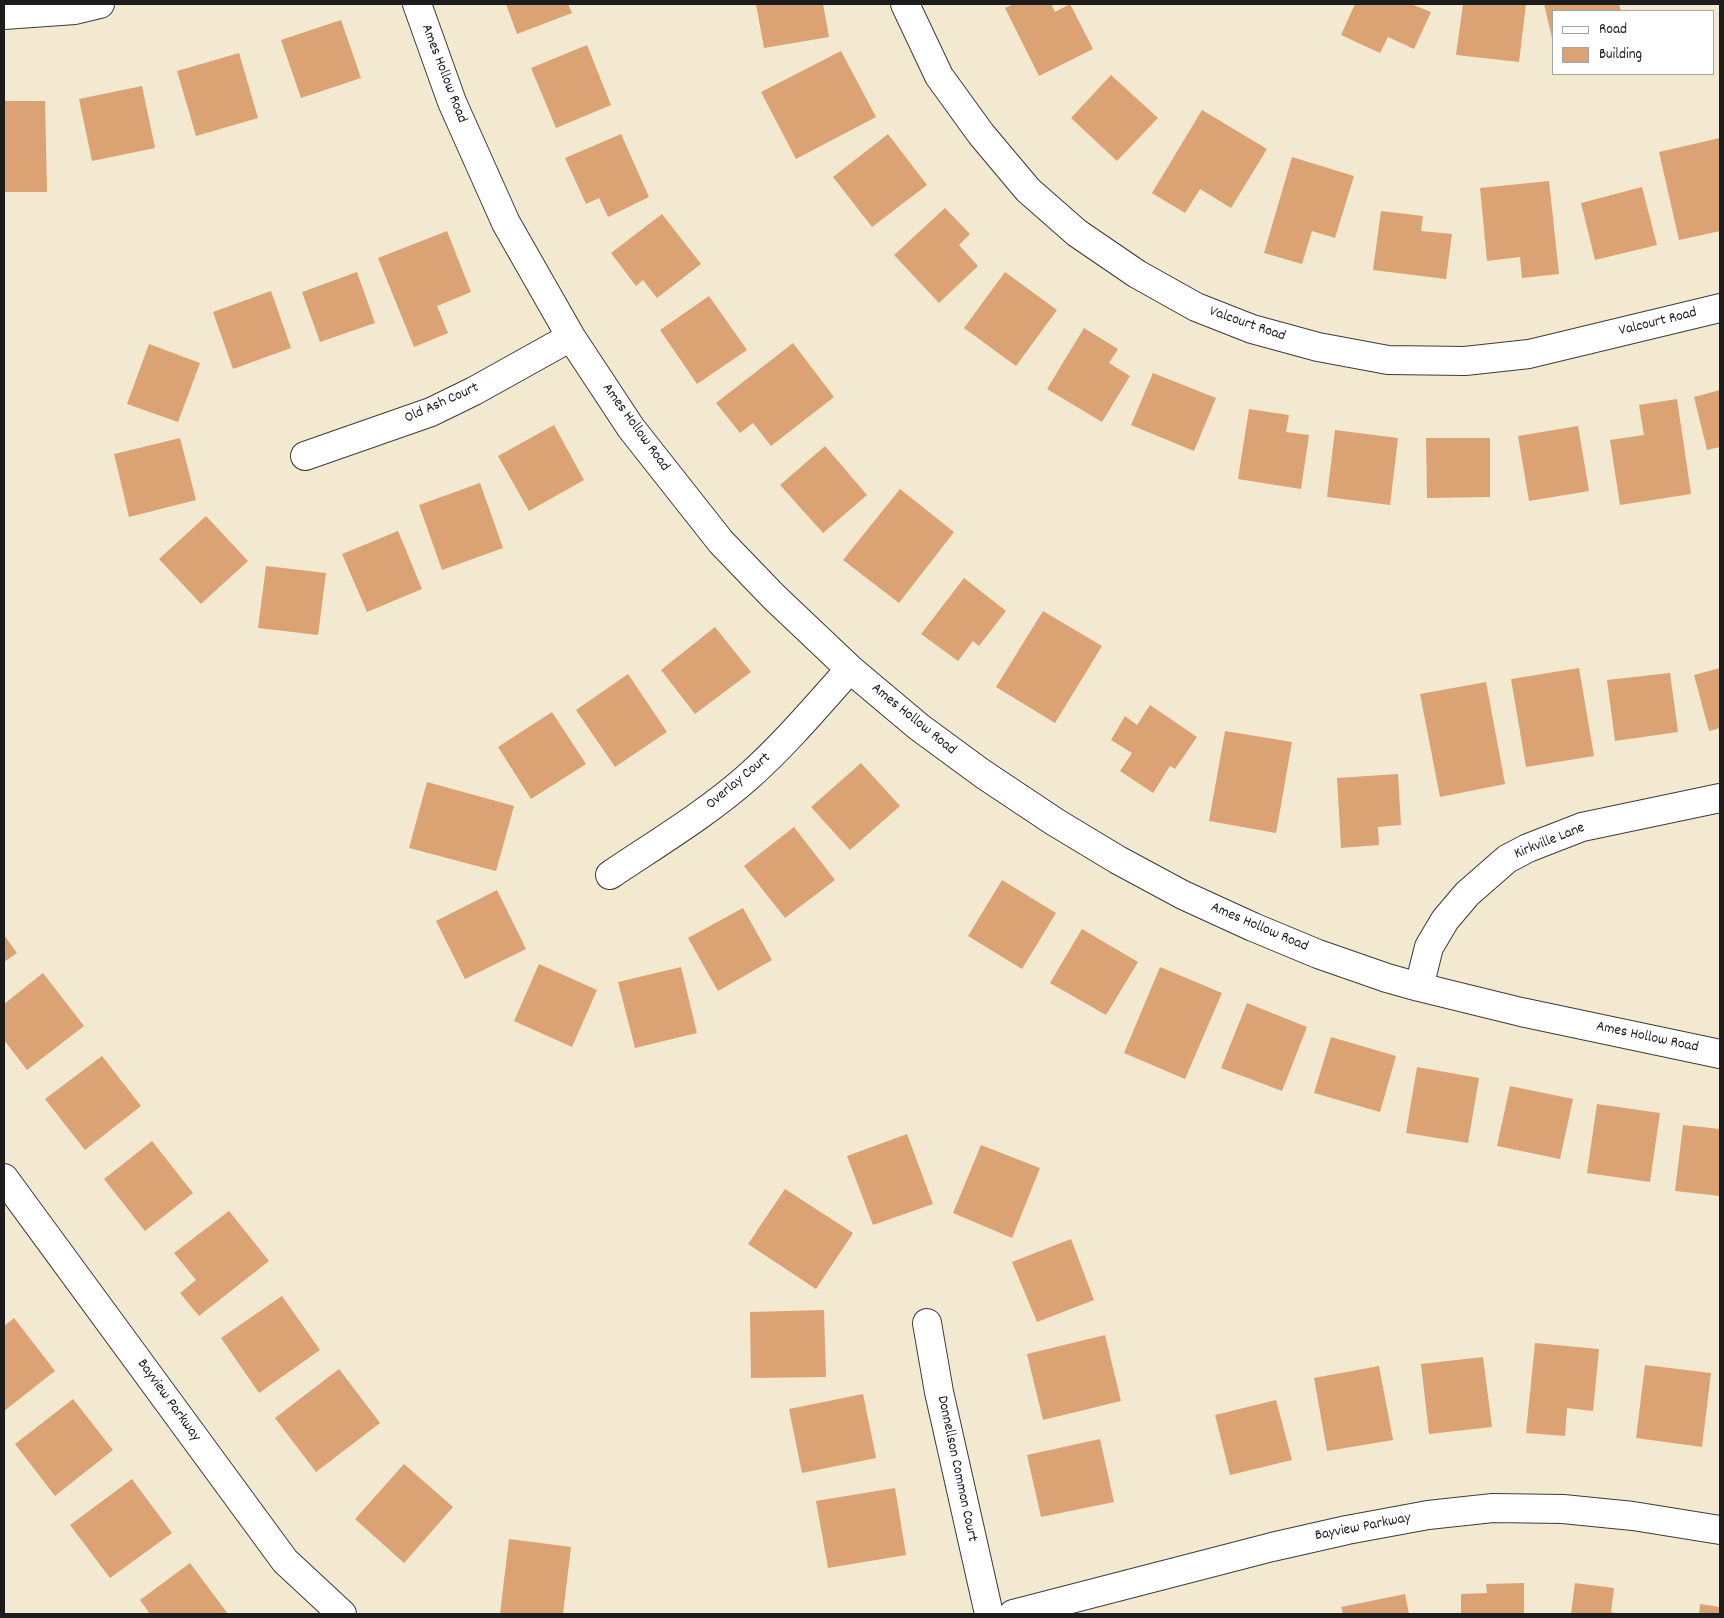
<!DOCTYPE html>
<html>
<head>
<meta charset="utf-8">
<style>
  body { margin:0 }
  #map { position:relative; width:1724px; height:1618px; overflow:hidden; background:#f3e9d1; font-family:Dekko,sans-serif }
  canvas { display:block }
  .frame { position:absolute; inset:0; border:5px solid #1c1c1c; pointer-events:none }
  .legend { position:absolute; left:1552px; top:10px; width:162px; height:65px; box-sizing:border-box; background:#fff; border:1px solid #a4a4a4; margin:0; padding:6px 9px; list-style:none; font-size:15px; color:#1c1c1c }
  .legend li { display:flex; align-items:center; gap:10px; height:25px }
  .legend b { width:25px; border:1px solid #a4a4a4 }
</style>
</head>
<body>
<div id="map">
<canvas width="1724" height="1618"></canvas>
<div class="frame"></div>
<ul class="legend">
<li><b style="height:6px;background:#fff"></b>Road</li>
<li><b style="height:14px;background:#dba373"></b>Building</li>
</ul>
</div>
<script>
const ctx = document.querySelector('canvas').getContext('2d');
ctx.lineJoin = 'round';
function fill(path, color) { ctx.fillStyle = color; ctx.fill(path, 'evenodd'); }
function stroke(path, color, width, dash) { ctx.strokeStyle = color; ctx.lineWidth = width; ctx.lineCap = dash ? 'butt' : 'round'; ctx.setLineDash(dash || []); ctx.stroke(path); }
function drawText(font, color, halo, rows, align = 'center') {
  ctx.font = font + ' Dekko,sans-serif'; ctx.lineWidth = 4; ctx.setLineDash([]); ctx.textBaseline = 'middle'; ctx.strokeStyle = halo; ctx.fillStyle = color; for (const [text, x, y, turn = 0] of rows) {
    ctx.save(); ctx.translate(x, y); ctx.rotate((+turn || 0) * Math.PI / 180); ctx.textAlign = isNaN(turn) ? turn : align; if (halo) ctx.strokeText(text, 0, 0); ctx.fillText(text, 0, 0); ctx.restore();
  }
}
fill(new Path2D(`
  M506 4H568L572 13 517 34Z
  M756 4H823L829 37 764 48Z
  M1014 4H1051L1055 12 1070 4 1093 49 1039 76 1005 8Z
  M1355 4H1411L1431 12 1414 49 1388 37 1380 53 1341 35Z
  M1463 4H1526L1519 62 1456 55Z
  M1544 4H1619L1621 11H1553L1552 38Z
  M341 20 361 78 301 98 281 40Z
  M587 45 611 105 556 128 531 68Z
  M841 51 876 117 796 159 761 92Z
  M239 53 258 118 196 136 177 71Z
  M1111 75 1158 118 1117 161 1071 118Z
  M142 86 155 148 92 161 79 99Z
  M4 101H45L47 192H4Z
  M1202 110 1267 149 1231 208 1200 189 1185 213 1152 193Z
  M621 134 649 197 608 217 599 198 586 204 565 158Z
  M888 134 927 185 872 227 833 177Z
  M1720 138V231L1679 240 1659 152Z
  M1292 157 1354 176 1335 238 1312 231 1302 264 1264 253Z
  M1549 181 1559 274 1522 278 1520 257 1487 261 1480 188Z
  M1642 187 1657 245 1595 260 1581 203Z
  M945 208 970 234 959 245 978 266 939 303 894 255Z
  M1381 211 1423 216 1421 231 1452 234 1446 279 1373 270Z
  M662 214 701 264 657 298 643 280 636 286 611 253Z
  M447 231 471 292 437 306 448 333 414 347 378 258Z
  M357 272 375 323 320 342 302 292Z
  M1005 272 1057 310 1016 366 964 328Z
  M271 291 291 348 233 369 213 312Z
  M709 296 747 350 697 384 660 330Z
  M1084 328 1118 349 1109 363 1130 376 1102 422 1047 389Z
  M793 343 834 397 771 446 753 423 740 433 716 403Z
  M149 344 200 363 178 422 127 404Z
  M1153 373 1216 398 1194 451 1131 425Z
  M1720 390V447L1707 450 1694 397Z
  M1677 399 1691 494 1620 505 1610 440 1644 435 1639 405Z
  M1249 409 1289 415 1286 432 1309 435 1301 489 1238 479Z
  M554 425 584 480 529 511 498 456Z
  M1578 426 1589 491 1529 501 1518 436Z
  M1335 430 1398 438 1390 505 1327 497Z
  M180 438 196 500 129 517 114 454Z
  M1426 438H1490V497L1427 498Z
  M825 446 867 495 823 533 780 485Z
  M480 483 503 548 442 570 419 505Z
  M900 489 954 532 899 603 843 560Z
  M206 516 248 561 201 604 159 559Z
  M398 531 422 589 367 612 342 554Z
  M266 566 326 573 318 635 258 628Z
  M964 578 1006 611 979 646 973 641 958 661 921 634Z
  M1043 611 1102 646 1055 723 996 687Z
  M715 627 751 672 695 714 661 670Z
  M1579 668 1594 756 1526 767 1511 679Z
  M1720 668V728L1709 731 1694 675Z
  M1670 673 1678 732 1615 741 1607 680Z
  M628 674 667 732 615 767 576 710Z
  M1486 682 1505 784 1440 797 1420 694Z
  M1150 705 1197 737 1175 769 1170 766 1153 793 1120 771 1132 753 1111 740 1125 716 1137 725Z
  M552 712 586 764 531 799 498 747Z
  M1225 731 1292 742 1276 833 1209 821Z
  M861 763 900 806 850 850 811 807Z
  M1398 774 1401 825 1378 827 1379 845 1341 848 1337 778Z
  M427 782 514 806 496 871 409 848Z
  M794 827 835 880 785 918 744 866Z
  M1002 880 1056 913 1022 969 968 936Z
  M497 890 526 949 465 979 436 921Z
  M743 908 772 960 718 991 688 938Z
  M1082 929 1138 962 1106 1015 1050 983Z
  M4 935 17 953 4 962Z
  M539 964 597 990 572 1047 514 1021Z
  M681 967 697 1033 635 1048 618 982Z
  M1160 967 1222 993 1185 1079 1124 1053Z
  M43 973 84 1026 27 1070 4 1040V1004Z
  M1247 1003 1307 1027 1282 1091 1221 1068Z
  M1331 1037 1396 1056 1380 1112 1314 1093Z
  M102 1056 141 1106 85 1150 45 1099Z
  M1417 1067 1479 1078 1468 1143 1406 1133Z
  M1510 1086 1573 1099 1560 1159 1497 1146Z
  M1597 1104 1660 1113 1650 1182 1587 1173Z
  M1683 1125 1720 1129V1196L1675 1191Z
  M907 1134 933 1204 873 1225 847 1156Z
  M152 1141 193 1193 145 1231 104 1179Z
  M981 1145 1040 1168 1012 1238 953 1213Z
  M785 1189 853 1233 816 1289 748 1244Z
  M229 1211 269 1261 199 1316 180 1293 196 1280 174 1253Z
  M1071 1239 1094 1300 1037 1322 1012 1262Z
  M282 1296 320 1350 259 1393 221 1338Z
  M824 1310 826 1377 751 1378 750 1312Z
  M14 1318 55 1371 4 1411V1326Z
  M1105 1335 1121 1401 1043 1420 1027 1354Z
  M1535 1343 1599 1349 1593 1411 1567 1408 1565 1436 1526 1433Z
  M1483 1357 1492 1427 1429 1434 1421 1364Z
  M1645 1365 1711 1373 1702 1447 1636 1438Z
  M1379 1366 1393 1440 1327 1451 1314 1378Z
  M339 1369 380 1423 316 1472 275 1418Z
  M863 1394 876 1458 802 1473 789 1409Z
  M73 1399 113 1450 55 1496 15 1444Z
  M1276 1400 1292 1460 1230 1475 1215 1415Z
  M1100 1439 1114 1502 1041 1517 1027 1455Z
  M404 1464 453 1507 404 1563 355 1519Z
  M132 1479 172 1533 110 1578 70 1525Z
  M895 1488 906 1555 828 1568 816 1501Z
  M509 1539 571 1547 563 1614H500Z
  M190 1563 228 1614H150L140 1600Z
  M1524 1583V1614H1461V1594L1487 1593 1486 1584Z
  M1575 1583 1614 1588 1611 1612 1617 1614H1571Z
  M1405 1594 1409 1614H1343L1341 1607Z
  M1700 1604 1720 1607V1614H1699Z`), '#dba373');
const minor = new Path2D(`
  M417 4 452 102 506 223 571 337 631 428 721 542 774 597 850 669 919 727 983 774 1055 822 1118 860 1183 895 1253 927 1318 954 1387 978 1419 987 1521 1012 1720 1054
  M905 4 939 76 981 134 1028 190 1077 233 1137 274 1196 307 1252 329 1318 347 1388 360 1465 361 1529 354 1720 308
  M4 15 75 10 100 4
  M305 456 431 412 474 391 571 337
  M610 875C656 844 706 814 748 777 785 744 817 706 850 669
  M1419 987 1429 947 1445 920 1467 894 1507 859 1528 848 1582 827 1720 798
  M4 1178 285 1561 342 1614
  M927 1323 939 1392 989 1614
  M1013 1614 1272 1547 1347 1530 1428 1515 1493 1508 1563 1509 1633 1516 1720 1530`);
stroke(minor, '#3c3b37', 30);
stroke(minor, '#fff', 28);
drawText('15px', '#1c1c1c', '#fff', [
  ["Ames Hollow Road",443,74,69],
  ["Valcourt Road",1658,323,-14],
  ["Valcourt Road",1247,325,19],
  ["Old Ash Court",442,404,-24],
  ["Ames Hollow Road",635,428,54],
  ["Ames Hollow Road",913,720,39],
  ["Overlay Court",739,782,-40],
  ["Kirkville Lane",1550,842,-22],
  ["Ames Hollow Road",1259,928,23],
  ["Ames Hollow Road",1647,1038,12],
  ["Bayview Parkway",168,1401,54],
  ["Donnellson Common Court",956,1469,78],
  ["Bayview Parkway",1363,1528,-11]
]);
</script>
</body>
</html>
